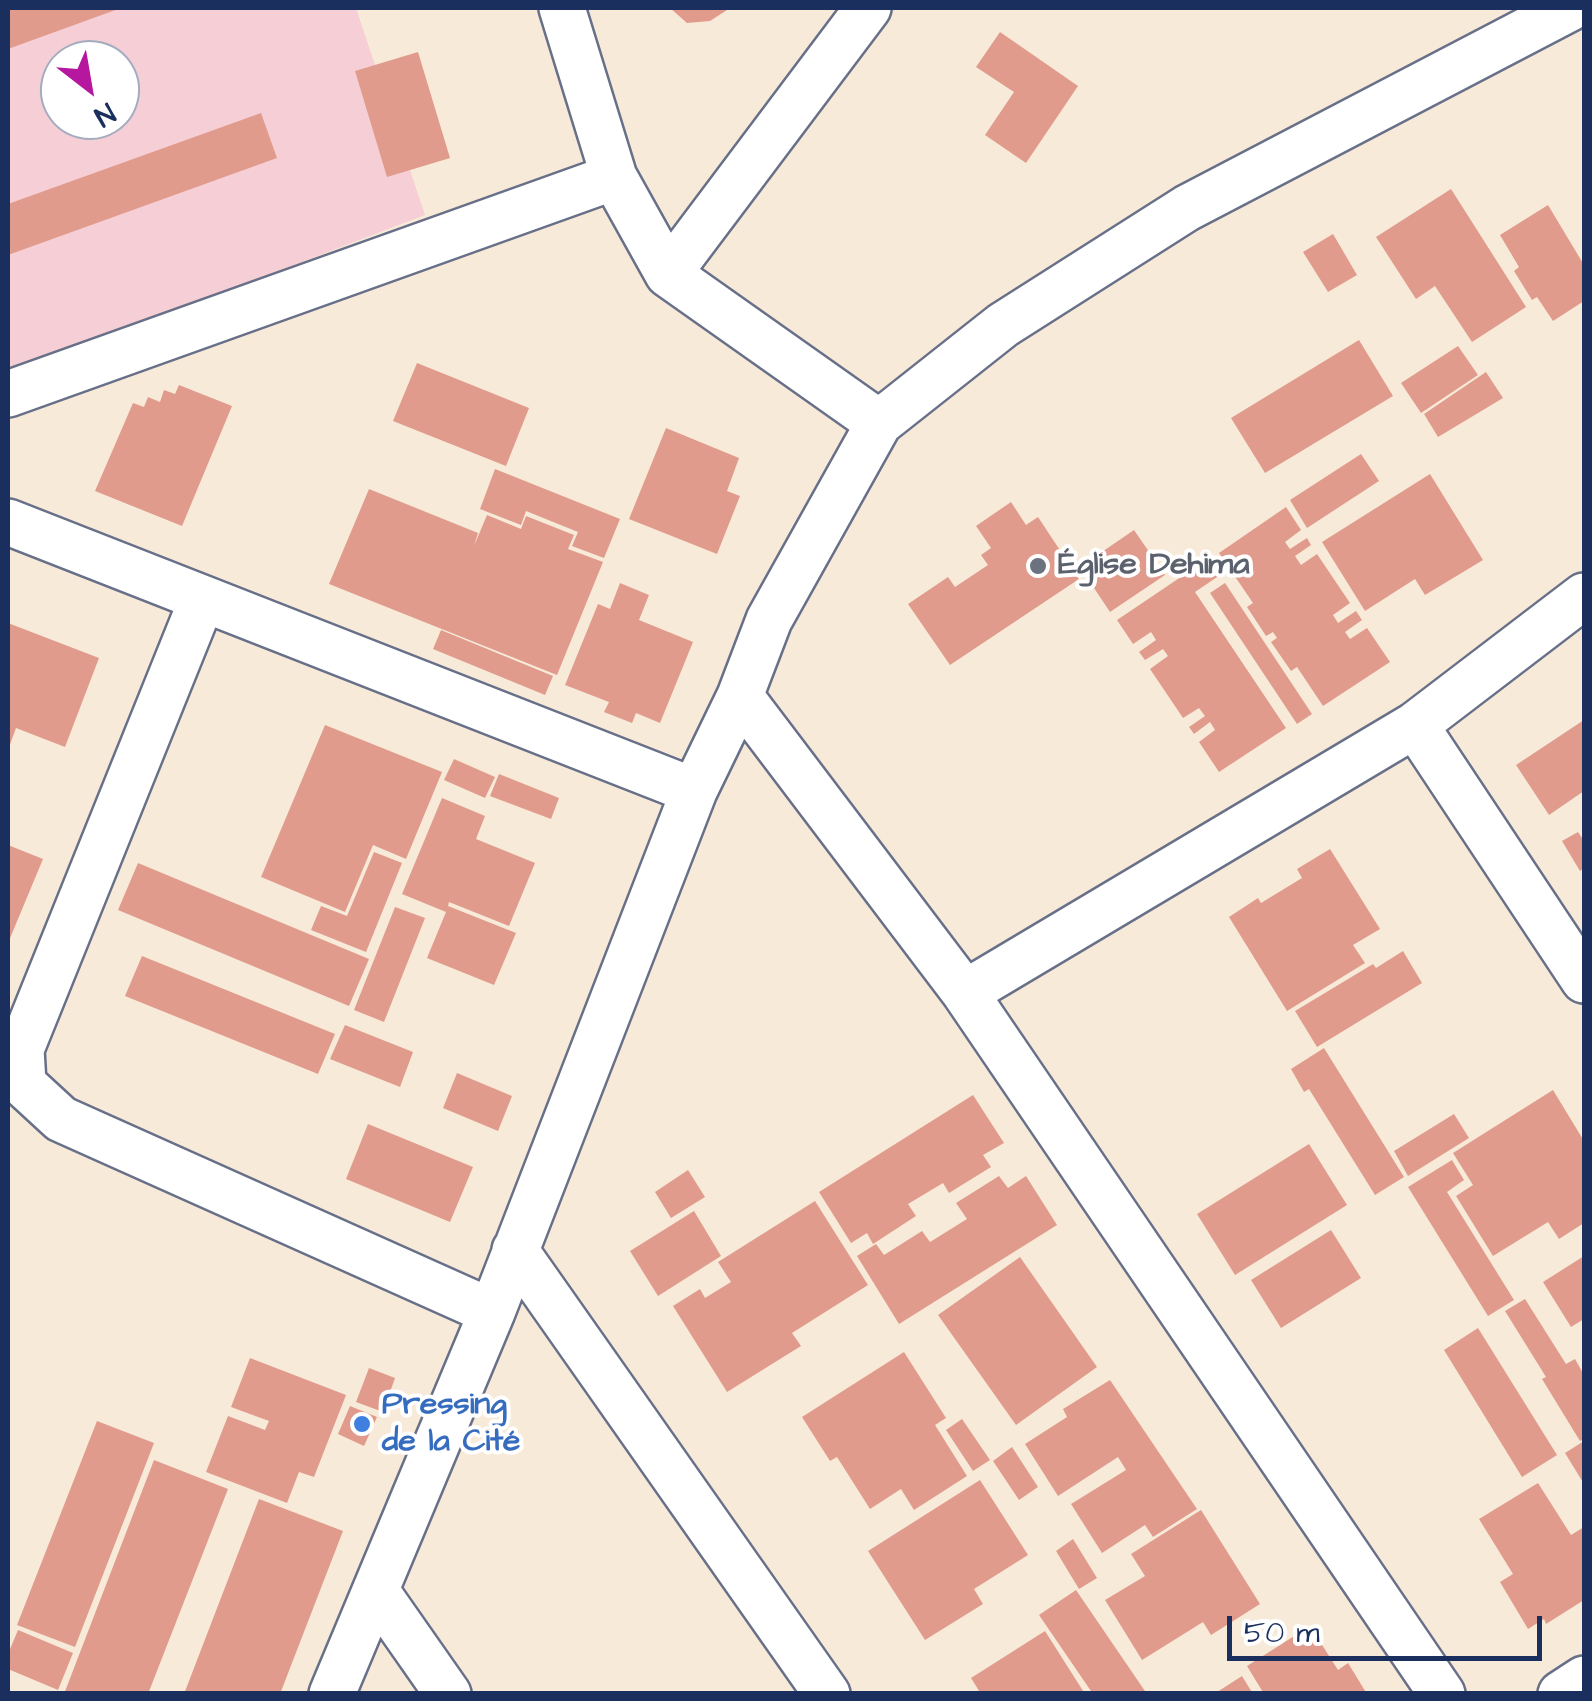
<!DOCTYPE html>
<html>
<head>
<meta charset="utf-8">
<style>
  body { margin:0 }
  #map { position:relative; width:1592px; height:1701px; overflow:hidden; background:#f8ead8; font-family:"Architects Daughter",sans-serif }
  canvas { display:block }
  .frame { position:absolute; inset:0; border:10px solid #1b2f5e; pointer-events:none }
  .north { position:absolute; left:40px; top:40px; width:100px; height:100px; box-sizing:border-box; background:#fff; border:2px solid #a4acbf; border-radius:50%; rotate:149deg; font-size:28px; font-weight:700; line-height:40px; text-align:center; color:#1b2f5e }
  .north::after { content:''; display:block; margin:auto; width:35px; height:45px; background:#b5179e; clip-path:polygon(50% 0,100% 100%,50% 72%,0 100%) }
  .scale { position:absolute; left:1227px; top:1616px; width:315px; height:45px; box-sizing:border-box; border:5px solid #1b2f5e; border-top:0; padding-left:12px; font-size:30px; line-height:35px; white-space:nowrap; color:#1b2f5e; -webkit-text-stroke:8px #fff; paint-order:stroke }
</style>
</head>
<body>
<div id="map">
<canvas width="1592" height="1701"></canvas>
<div class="frame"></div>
<div class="north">N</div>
<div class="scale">50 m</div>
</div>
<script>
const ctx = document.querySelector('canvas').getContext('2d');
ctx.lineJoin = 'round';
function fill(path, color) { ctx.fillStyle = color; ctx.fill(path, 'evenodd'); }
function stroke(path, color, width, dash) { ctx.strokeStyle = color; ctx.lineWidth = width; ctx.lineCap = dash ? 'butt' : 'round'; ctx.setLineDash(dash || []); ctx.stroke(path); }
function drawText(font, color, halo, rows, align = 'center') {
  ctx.font = font + ' "Architects Daughter",sans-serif'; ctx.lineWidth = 8; ctx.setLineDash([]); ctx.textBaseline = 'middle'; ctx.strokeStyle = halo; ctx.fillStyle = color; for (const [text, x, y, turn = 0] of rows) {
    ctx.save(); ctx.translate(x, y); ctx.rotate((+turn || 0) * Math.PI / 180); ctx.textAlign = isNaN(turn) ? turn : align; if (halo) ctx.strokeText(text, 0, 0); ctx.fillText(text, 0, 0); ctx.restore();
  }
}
fill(new Path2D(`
  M8 8H356L425 215 8 374ZM60 60H120V120H60Z`), '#f6cfd6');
fill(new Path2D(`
  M8 8H121L8 49Z
  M670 8H730L710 21 687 23Z
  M1000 32 1078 86 1026 163 985 135 1014 92 976 67Z
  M418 52 450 158 387 177 355 71Z
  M261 113 277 158 8 255V204Z
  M1451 189 1526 307 1472 342 1435 286 1416 299 1376 237Z
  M1548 205 1584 265V301L1553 321 1537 297 1532 300 1514 271 1519 267 1500 235Z
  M1333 234 1357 275 1328 292 1303 252Z
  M1359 340 1393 396 1265 473 1231 418Z
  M1458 346 1478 375 1421 413 1401 383Z
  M417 363 529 408 506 466 393 421Z
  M1486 372 1503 398 1438 437 1424 414Z
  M179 385 232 406 182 526 95 491 133 403 144 407 148 397 160 402 164 390 175 394Z
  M666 428 739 458 727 491 740 496 717 554 629 519Z
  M1361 454 1379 481 1307 528 1290 500Z
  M495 469 620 519 604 558 572 546 578 532 526 511 521 525 480 509Z
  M1430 474 1483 560 1425 595 1415 579 1365 611 1322 542Z
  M369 489 478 533 474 546 487 515 521 529 526 516 574 535 568 549 603 562 557 675 329 584Z
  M1011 502 1026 525 1038 517 1079 579 950 665 908 604 948 577 955 587 988 565 981 555 991 548 976 526Z
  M1286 507 1301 530 1285 542 1290 549 1307 538 1311 545 1295 556 1301 565 1317 554 1350 603 1333 615 1338 623 1356 611 1362 620 1345 632 1350 639 1367 628 1390 662 1323 706 1297 667 1291 671 1271 642 1277 638 1273 632 1266 636 1247 607 1253 603 1219 553Z
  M1134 530 1165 575 1110 612 1080 567Z
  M1212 556 1223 573 1195 592 1286 728 1219 772 1199 742 1215 730 1210 722 1194 734 1189 727 1205 716 1199 708 1183 718 1150 669 1168 656 1163 649 1145 660 1139 652 1156 640 1151 632 1133 644 1117 620Z
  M620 583 649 595 639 620 693 642 660 723 636 713 632 723 604 712 609 702 565 685 598 604 610 609Z
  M1225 583 1312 714 1297 724 1210 593Z
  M8 623 99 658 65 747 16 728 8 750Z
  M441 630 553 676 545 695 433 649Z
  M1584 720V791L1549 815 1516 765Z
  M325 725 442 772 406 859 373 845 345 912 261 877Z
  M454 759 495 777 485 798 444 780Z
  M499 774 559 798 551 819 490 796Z
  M442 798 485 816 476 839 535 863 509 926 449 902 448 906 516 933 494 985 427 958 446 912 402 894Z
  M1578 832 1584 841V868L1580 871 1562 841Z
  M8 845 43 859 8 943Z
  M1330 849 1380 929 1353 945 1365 963 1287 1011 1229 917 1258 898 1261 903 1302 878 1297 869Z
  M374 852 402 863 366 952 311 930 321 906 347 916Z
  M138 863 369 959 349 1006 118 910Z
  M395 907 425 918 384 1022 354 1010Z
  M1403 951 1422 983 1317 1047 1295 1011 1373 964 1376 968Z
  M142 956 335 1034 318 1074 125 996Z
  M345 1025 413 1052 400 1087 330 1059Z
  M1324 1048 1404 1177 1375 1195 1309 1089 1304 1092 1291 1069Z
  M457 1073 512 1096 498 1131 443 1108Z
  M1553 1090 1584 1141V1223L1559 1239 1548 1222 1493 1256 1456 1196 1473 1185 1453 1153Z
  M973 1095 1004 1143 983 1155 991 1167 949 1193 943 1183 908 1204 916 1216 873 1244 867 1233 851 1243 819 1192Z
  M1454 1114 1469 1138 1408 1176 1394 1151Z
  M368 1124 473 1167 450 1222 346 1179Z
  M1309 1144 1347 1205 1235 1275 1197 1214Z
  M1452 1160 1464 1180 1447 1192 1514 1300 1488 1316 1408 1187Z
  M688 1170 705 1197 671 1218 655 1192Z
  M999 1176 1008 1188 1026 1176 1057 1225 899 1324 857 1256 876 1244 884 1255 922 1231 930 1242 967 1219 956 1203Z
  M815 1201 868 1285 792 1333 801 1346 727 1392 673 1306 700 1289 705 1298 731 1282 718 1262Z
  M694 1211 721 1256 658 1296 630 1251Z
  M1331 1230 1361 1278 1281 1328 1251 1280Z
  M1584 1256V1319L1571 1327 1543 1282Z
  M1020 1257 1097 1367 1016 1425 938 1315Z
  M1525 1299 1566 1364 1575 1359 1584 1375V1439L1580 1441 1542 1379 1546 1377 1505 1311Z
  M1478 1328 1557 1455 1522 1477 1444 1350Z
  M904 1352 946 1418 935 1425 967 1476 914 1510 901 1489 870 1509 837 1457 830 1461 802 1417Z
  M250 1358 346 1395 314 1477 299 1472 287 1503 206 1472 228 1416 265 1430 269 1421 231 1407Z
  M369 1368 395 1378 383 1412 356 1402Z
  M1110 1380 1197 1509 1153 1537 1145 1525 1102 1553 1071 1504 1126 1470 1118 1457 1058 1496 1025 1444 1067 1417 1063 1409Z
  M350 1406 377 1417 364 1446 338 1434Z
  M962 1419 990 1460 973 1471 946 1430Z
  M97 1421 154 1443 75 1647 17 1625Z
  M1584 1441V1484L1565 1453Z
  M1012 1447 1038 1487 1019 1500 993 1461Z
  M154 1460 228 1489 148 1694H64Z
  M980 1480 1028 1555 974 1589 983 1604 925 1640 868 1551Z
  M1538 1483 1571 1535 1584 1527V1600L1546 1624 1544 1619 1528 1629 1500 1582 1513 1574 1479 1519Z
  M259 1499 343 1531 280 1694H184Z
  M1201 1510 1260 1604 1211 1635 1203 1622 1142 1660 1105 1600 1145 1576 1131 1554Z
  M1073 1539 1097 1578 1079 1589 1056 1551Z
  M1076 1590 1147 1694H1093L1039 1615Z
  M1310 1626 1338 1670 1348 1663 1367 1694H1264L1247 1666Z
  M18 1630 73 1653 58 1690 8 1669V1654Z
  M1045 1631 1085 1694H981L971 1678Z
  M1242 1676 1253 1694H1214Z`), '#e09b8c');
const street = new Path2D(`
  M562 8 614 177 668 274 879 423
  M668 274 868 8
  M8 394 614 177
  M8 522 694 791
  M202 600 21 1049 23 1084 61 1119 492 1312
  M740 696 965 993 1442 1694
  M1415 725 1584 980
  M965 993 1415 725 1584 596
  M515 1250 827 1694
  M376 1591 448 1694
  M332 1694 492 1312 694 791 740 696 769 620 879 423 1003 325 1187 208 1570 8
  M1561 1694 1584 1679`);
stroke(street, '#687089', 50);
stroke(street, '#fff', 45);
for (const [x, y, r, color] of [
  [1038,566,10,"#6b7280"],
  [362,1424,10,"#3f7fe0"]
]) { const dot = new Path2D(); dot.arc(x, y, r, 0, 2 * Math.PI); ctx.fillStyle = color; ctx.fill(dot); stroke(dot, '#fff', 4); }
drawText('bold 32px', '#5b616d', '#fff', [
  ["Église Dehima",1058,566]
], 'left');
drawText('bold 32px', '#366cbe', '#fff', [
  ["Pressing",382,1406],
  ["de la Cité",382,1443]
], 'left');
</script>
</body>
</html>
